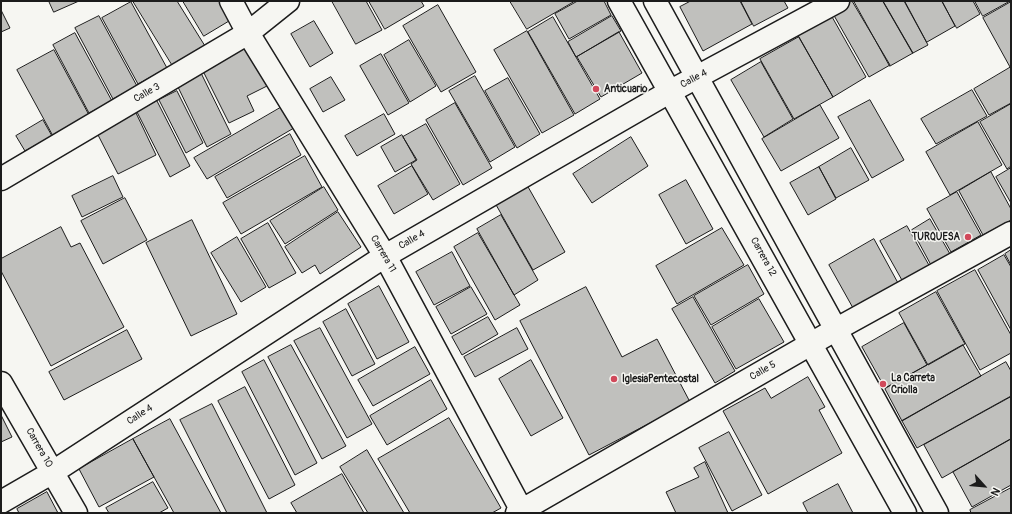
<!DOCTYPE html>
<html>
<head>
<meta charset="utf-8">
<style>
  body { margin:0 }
  #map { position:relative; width:1012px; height:514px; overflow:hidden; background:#f6f6f2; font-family:Pangolin,sans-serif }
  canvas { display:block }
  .frame { position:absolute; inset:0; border:2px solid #1c1c1c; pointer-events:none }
  .north { position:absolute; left:964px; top:466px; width:40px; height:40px; -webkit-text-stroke:3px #f6f6f2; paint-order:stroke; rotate:117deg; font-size:11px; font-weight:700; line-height:16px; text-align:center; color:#1c1c1c }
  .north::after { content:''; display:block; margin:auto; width:14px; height:18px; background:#1c1c1c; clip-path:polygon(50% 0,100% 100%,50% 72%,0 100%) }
</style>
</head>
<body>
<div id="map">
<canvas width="1012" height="514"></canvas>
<div class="frame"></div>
<div class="north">N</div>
</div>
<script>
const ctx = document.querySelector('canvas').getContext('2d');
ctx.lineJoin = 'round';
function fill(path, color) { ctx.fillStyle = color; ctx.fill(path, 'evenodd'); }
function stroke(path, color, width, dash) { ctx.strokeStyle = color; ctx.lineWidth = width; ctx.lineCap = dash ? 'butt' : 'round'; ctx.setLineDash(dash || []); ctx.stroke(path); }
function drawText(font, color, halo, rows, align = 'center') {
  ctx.font = font + ' Pangolin,sans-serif'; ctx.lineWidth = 3; ctx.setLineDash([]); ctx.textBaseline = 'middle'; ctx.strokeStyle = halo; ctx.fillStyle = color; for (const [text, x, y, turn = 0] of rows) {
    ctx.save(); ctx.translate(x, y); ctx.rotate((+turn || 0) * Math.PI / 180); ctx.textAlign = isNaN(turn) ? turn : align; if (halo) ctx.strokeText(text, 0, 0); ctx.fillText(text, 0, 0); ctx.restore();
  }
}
const building = new Path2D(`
  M49 1H79L54 12Z
  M133 1H177L205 46 173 66Z
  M183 1H224L234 18 204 36Z
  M332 1H366L382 30 356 44Z
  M369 1H421L424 6 385 29Z
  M510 1H575L527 29Z
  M578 1H604L611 15 569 39 555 14Z
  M691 1H740L752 24 703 51 680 7Z
  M741 1H784L788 8 754 26Z
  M852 1 890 65 869 77 832 12Z
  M854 1H883L913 53 890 66Z
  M883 1H904L928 45 913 53Z
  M905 1H942L955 26 927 42Z
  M942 1H973L980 14 957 28Z
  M975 1H1010L983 16Z
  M131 2 167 68 138 84 102 18Z
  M1011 2V67H1010L983 18Z
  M438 5 476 72 441 92 403 26Z
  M1 10 10 28 1 32Z
  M831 15 866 77 833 97 797 34Z
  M99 16 137 86 113 99 75 28Z
  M612 16 621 31 576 57 568 42Z
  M553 17 600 99 575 114 528 32Z
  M314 21 333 53 310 67 291 34Z
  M527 31 574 115 542 133 494 50Z
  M619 32 642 73 601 97 577 57Z
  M75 33 112 101 89 113 53 45Z
  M799 37 833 97 794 119 760 59Z
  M409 40 436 86 410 102 384 55Z
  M246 44 267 86 247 96 254 111 229 123 201 67Z
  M54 50 89 115 53 136 17 70Z
  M381 54 409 103 388 115 360 66Z
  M761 62 793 119 764 137 731 80Z
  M1011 67V103L989 115 974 89Z
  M201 73 231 134 207 147 177 85Z
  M475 76 515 147 490 162 449 91Z
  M331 77 345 100 323 112 310 89Z
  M508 78 540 134 517 148 485 91Z
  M972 90 987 116 936 144 921 119Z
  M177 91 203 143 186 153 159 100Z
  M870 100 904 160 872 178 838 117Z
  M157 101 190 166 170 177 137 112Z
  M455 103 492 168 463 185 426 120Z
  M287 104 299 125 207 179 194 158Z
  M1011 104V166L1007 169 980 122Z
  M820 105 839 138 781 171 762 139Z
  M136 113 156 155 118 174 97 133Z
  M384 114 395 134 357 156 345 136Z
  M43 120 52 136 25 151 16 136Z
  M978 122 1002 165 950 195 926 152Z
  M426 124 460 184 433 200 411 164 417 160 403 137Z
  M290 134 301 155 227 198 215 177Z
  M402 135 416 160 395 172 381 147Z
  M631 137 648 166 592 203 573 174Z
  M851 148 869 180 836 198 819 167Z
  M305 156 322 187 241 234 223 203Z
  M412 166 428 194 394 214 378 186Z
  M819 167 836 199 808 215 790 183Z
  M1011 168V203L996 177Z
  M991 172 1011 209V220L983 235 959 191Z
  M113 176 123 197 82 217 72 196Z
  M686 180 713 229 686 244 659 195Z
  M527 185 565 252 533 270 495 203Z
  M324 187 338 210 285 244 270 221Z
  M957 192 981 235 951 252 927 209Z
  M125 198 147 240 103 264 81 221Z
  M338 212 361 247 320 274 315 265 302 273 285 247Z
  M501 215 538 280 514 295 477 229Z
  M930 219 950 254 931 265 912 230Z
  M192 220 237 314 191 336 146 243Z
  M268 223 296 273 269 288 241 239Z
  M907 226 930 267 903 282 880 241Z
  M61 227 71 247 80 243 124 327 51 366 1 271V259Z
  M722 228 744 265 677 304 656 266Z
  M478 233 520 305 495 320 454 247Z
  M237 237 266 287 241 302 211 253Z
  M874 239 898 283 853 308 829 265Z
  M1011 250V265L1005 254Z
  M452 252 470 286 434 305 416 272Z
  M1004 255 1011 267V330L978 270Z
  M748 265 764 294 711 325 694 296Z
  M975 270 1011 335V353L980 370 937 291Z
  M379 286 409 342 377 359 348 304Z
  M471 287 487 314 451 334 436 307Z
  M586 287 622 357 657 339 690 402 589 455 520 321Z
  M936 292 965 344 928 365 899 313Z
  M693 297 735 371 715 383 672 309Z
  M759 299 784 342 736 369 712 327Z
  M346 309 375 364 352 376 323 322Z
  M488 317 498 334 462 355 452 337Z
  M904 323 927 365 885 388 862 347Z
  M320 328 372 424 347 438 294 341Z
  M517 328 528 349 475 377 464 357Z
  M127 330 142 359 64 400 49 372Z
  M291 345 346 446 322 459 268 357Z
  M963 345 981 376 902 421 885 389Z
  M415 347 430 374 373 406 358 380Z
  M264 360 317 463 295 475 242 372Z
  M531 360 563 418 531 436 499 379Z
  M1006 362 1011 371V396L917 448 902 421Z
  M808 377 825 407 819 410 842 453 768 494 723 411 765 388 771 398Z
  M431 380 447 409 387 445 370 416Z
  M245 387 295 485 269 499 218 401Z
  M1011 397V439L942 478 924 445Z
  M212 404 267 513H227L180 420Z
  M1 415 12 437 1 442Z
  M449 418 501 508 492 513H410L378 459Z
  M170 419 221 513H174L154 477 133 439Z
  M729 432 762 495 732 511 699 448Z
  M133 439 154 477 99 507 79 469Z
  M1011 439V485L972 507 953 472Z
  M367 450 404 513H368L340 467Z
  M705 462 728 513H676L666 492 699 477 694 468Z
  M342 474 364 513H297L291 503Z
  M153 482 168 508 159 513H109L106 508Z
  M838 484 853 513H808L803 503Z
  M1011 488V513H971L970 510Z
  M47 492 58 513H19L17 509Z`);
fill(building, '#c0c0bd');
stroke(building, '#1c1c1c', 1);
const street = new Path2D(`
  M231 1 248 33 385 256 523 513
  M1 179 248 33 288 1
  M1 383 76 513
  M1 502 53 472 385 256 671 91 838 1
  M517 513 835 330 1011 233`);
const secondary = new Path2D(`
  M619 1 905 513
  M655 1 937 513`);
stroke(street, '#1c1c1c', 25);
stroke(secondary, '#1c1c1c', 25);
stroke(street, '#f6f6f2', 22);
stroke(secondary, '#f6f6f2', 22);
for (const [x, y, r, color] of [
  [596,89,4,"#d1495b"],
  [968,237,4,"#d1495b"],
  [614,379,4,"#d1495b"],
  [883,384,4,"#d1495b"]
]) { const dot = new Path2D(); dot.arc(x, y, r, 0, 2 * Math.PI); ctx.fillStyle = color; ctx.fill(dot); stroke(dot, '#f6f6f2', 1.5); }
drawText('10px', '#1c1c1c', '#f6f6f2', [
  ["Calle 4",694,79,-28],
  ["Calle 3",147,93,-30],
  ["Calle 4",412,240,-30],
  ["Carrera 11",383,254,60],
  ["Carrera 12",763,257,61],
  ["Calle 5",763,371,-30],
  ["Calle 4",140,415,-33],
  ["Carrera 10",39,448,60]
]);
drawText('bold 10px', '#1c1c1c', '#f6f6f2', [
  ["Anticuario",604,89],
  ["TURQUESA",960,237,"right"],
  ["La Carreta",891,378],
  ["Criolla",891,390],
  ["IglesiaPentecostal",622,379]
], 'left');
</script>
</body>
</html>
